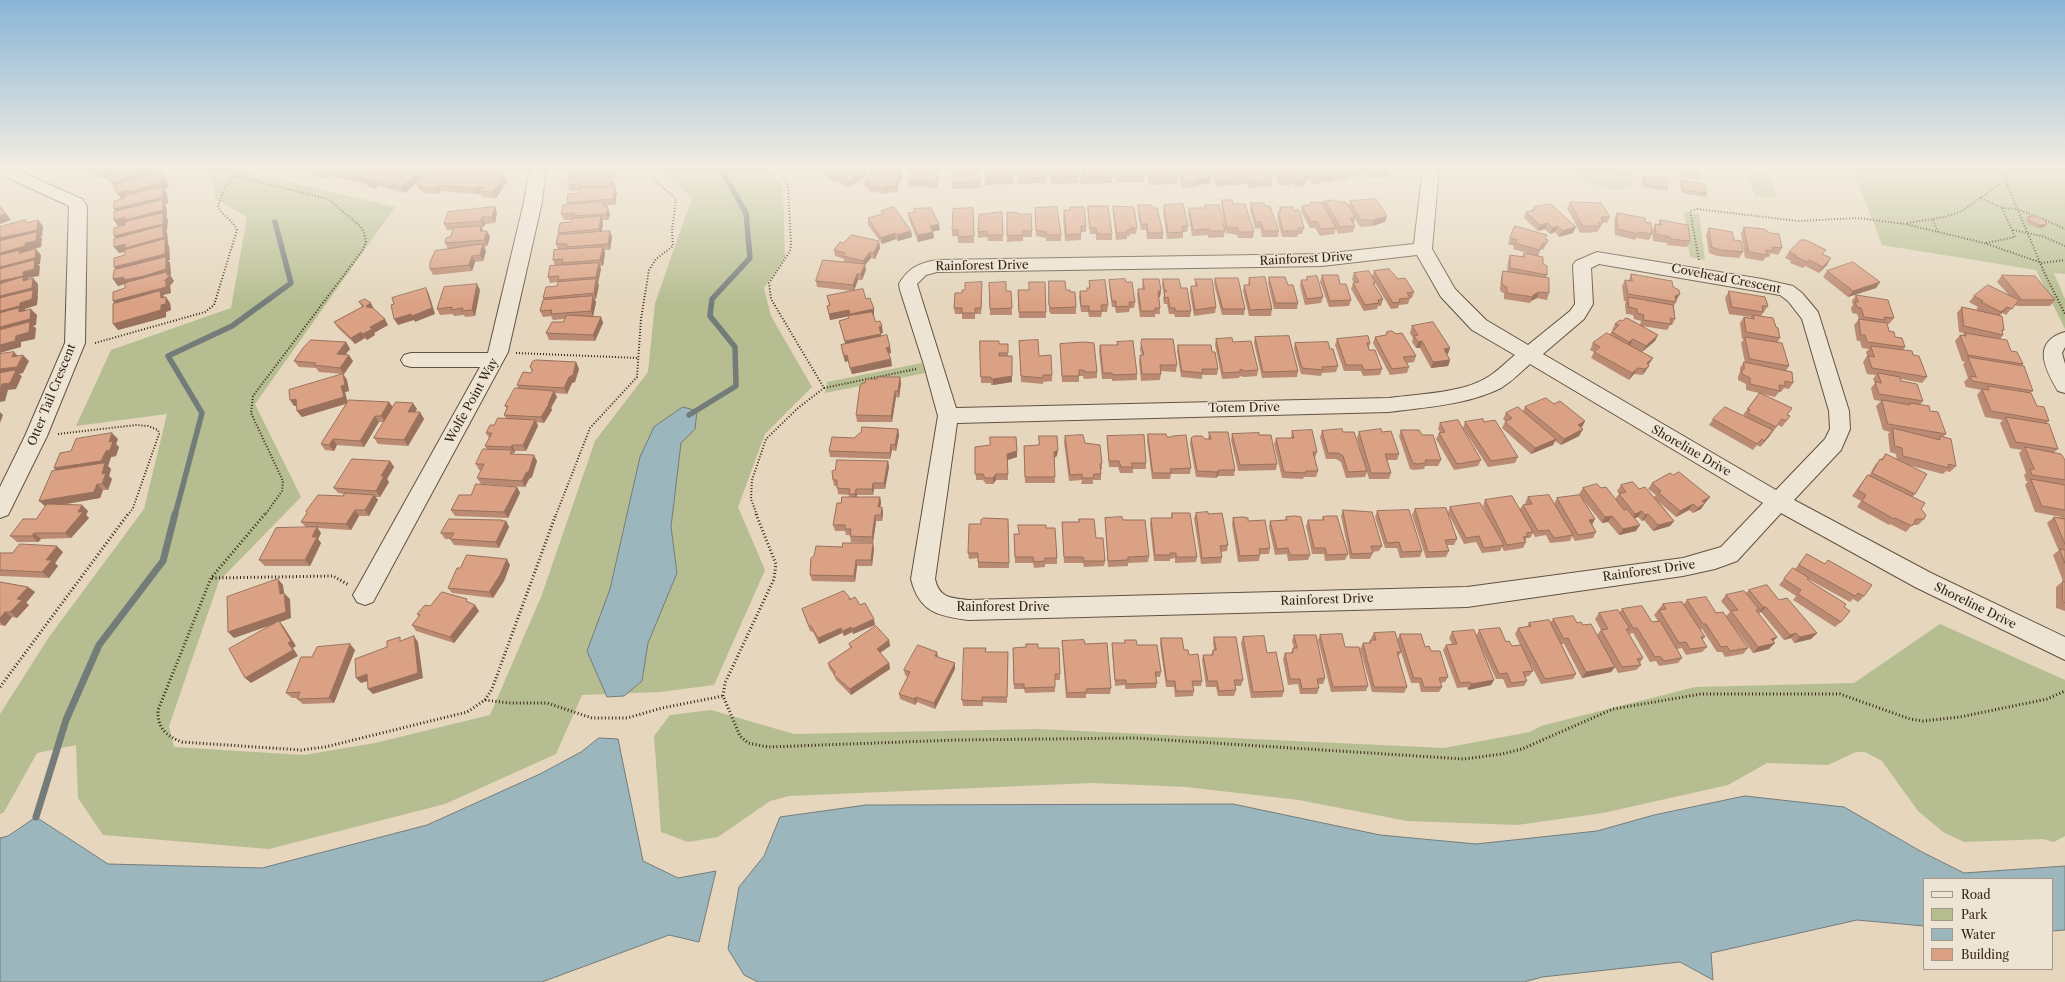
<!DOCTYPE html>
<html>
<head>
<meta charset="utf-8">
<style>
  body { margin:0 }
  #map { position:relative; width:2065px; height:982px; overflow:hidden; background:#e5d6bd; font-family:"Libre Caslon Text",serif }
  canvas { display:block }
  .legend { position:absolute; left:1923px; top:878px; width:130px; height:92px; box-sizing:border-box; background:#eee4d4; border:1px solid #a59888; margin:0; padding:5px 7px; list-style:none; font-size:12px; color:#372616 }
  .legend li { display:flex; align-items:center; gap:8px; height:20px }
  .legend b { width:20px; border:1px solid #a59888 }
</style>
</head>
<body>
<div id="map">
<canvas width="2065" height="982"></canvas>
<ul class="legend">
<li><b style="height:5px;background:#eee4d4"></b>Road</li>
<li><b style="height:11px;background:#b6bd90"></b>Park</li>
<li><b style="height:11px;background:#9cb6bd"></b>Water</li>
<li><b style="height:11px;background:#daa184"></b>Building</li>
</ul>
</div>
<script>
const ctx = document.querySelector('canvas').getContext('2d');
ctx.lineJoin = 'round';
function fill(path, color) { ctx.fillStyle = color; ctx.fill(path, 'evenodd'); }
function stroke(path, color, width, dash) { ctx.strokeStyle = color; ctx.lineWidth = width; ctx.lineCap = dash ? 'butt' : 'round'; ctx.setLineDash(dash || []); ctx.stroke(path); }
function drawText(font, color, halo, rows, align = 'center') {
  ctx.font = font + ' "Libre Caslon Text",serif'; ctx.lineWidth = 3; ctx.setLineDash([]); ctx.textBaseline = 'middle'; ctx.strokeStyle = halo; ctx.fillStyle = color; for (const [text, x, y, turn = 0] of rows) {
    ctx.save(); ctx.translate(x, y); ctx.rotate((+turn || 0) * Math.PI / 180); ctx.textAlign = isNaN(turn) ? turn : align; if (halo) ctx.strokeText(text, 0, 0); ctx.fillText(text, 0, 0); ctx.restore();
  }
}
fill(new Path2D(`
  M209 167H228L395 207 255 404 301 497 219 581 169 726 174 747 304 755 375 743 490 715 541 597 595 441 648 372 655 303 692 198 656 167H768L783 186 785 257 764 288 771 316 812 387 765 434 738 507 765 570 714 685 660 692 582 695 556 754 445 804 269 849 103 835 78 798 76 745 37 753 4 812 0 814V714L49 637 144 509 167 414 76 426 111 350 231 308 247 217 216 199Z
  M1574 167H1609L1631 170 1634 185C1617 196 1590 185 1576 173Z
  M1852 167H2065V274L2054 273 2065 299V329L2036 270 1882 245Z
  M1747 171 1768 174 1777 198 1755 196Z
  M1684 212 1699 214 1705 260 1690 257Z
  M922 363 925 373 825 393 827 382Z
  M1940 624 2065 680V836L2054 842 2043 839 1964 842 1943 832 1918 811 1882 761 1865 752H1856L1828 765 1767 763 1728 785 1603 813 1517 825 1407 821 1299 800 1186 787 1092 783 789 796 770 801 718 837 688 842 661 832 654 736 670 715 711 710 794 734 1038 729 1444 748 1530 732 1541 726 1695 687 1854 683Z`), '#b6bd90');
const water = new Path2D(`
  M683 407 697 411 695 429 681 443 671 527 677 573 648 643 642 681 624 696 607 697 587 651 610 589 640 457 654 427Z
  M599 738 618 739 643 861 678 878 716 871 699 942 669 935 542 982H0V838L8 836 36 817 108 864 262 868 427 825 540 774 581 752Z
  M1745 796 1844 807 1922 852 1964 873 2065 866V930L2052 931V879H1924V926L1857 920 1711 953 1713 980 1680 962 1542 977 1524 982H758L744 975 728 949 739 887 764 856 780 817 866 805 1233 804 1380 835 1476 844 1597 831 1654 815Z`);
fill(water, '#9cb6bd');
stroke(water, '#747c7a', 1);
stroke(new Path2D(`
  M689 415 736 386 735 347 710 316 712 299 750 258 746 213 720 167
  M175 515 202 413 168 356 232 326 291 283 275 222`), '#747c7a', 5.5);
stroke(new Path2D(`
  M36 817 66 720 99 645 163 561 175 514`), '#747c7a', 7);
const minor = new Path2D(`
  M10 167 82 199 87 206 85 343 47 436 11 509 8 515 0 518V487L25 436 65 343 69 206 4 176 2 172 4 168Z
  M530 167H546L542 202 508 352 373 602 365 605 357 602 353 595 357 588 480 367H411L404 365 401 360 404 355 411 353H488L524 202Z
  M1423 167H1439L1432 249 1455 289 1486 320 1528 345 1570 311 1575 304 1573 265 1576 261 1597 252 1762 279 1793 286 1802 293 1818 312 1849 411 1850 429 1841 450 1794 500 1931 573 2065 637V660L1915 587 1781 513 1737 561 1715 569 1683 576 1467 607 968 620C938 616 919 612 911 579L938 416 924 365 900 290 899 284C908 268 919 263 937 260L1322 254 1414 244ZM1417 255 1441 297 1472 330 1515 355C1506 362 1498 371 1488 377 1463 393 1419 394 1389 398L956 408 917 284 926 275 937 272 1322 266ZM1599 264 1780 295 1788 301 1802 319 1829 411 1830 429 1825 439 1776 490 1543 354 1584 319 1593 304 1591 268ZM1530 364 1763 503 1721 547 1683 558 1467 587 968 600C951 598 939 598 935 579L957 423 1389 412C1426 407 1467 405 1501 388 1511 382 1521 372 1530 364Z
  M2065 332V347L2062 353 2065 364V393L2058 391C2045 369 2031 342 2065 332Z`);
stroke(minor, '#625240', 2);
stroke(new Path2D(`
  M247 167 234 176 328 199 360 226 364 232 366 242 362 251 253 396 251 413 283 481 282 491 265 515
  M1982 167 2007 172
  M2010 167 2007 172 2006 182 2044 272 2065 314
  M1981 198 2002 208 2017 209 2037 217
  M2043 219 2065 229
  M1933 220 1938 232
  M1907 223 1945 217 1962 211 2000 184 2006 182
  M2013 230 2042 236 2065 246
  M1986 243 2015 237 2002 208
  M1699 260 1690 211 1697 209 1798 221 1858 218 1905 224 1984 243 2042 263 2065 260
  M95 343 205 312 214 305 237 230C233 220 222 216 218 206L225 187 234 176
  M516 353 638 358
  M824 388 916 369
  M58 434 136 425 148 426 158 430 159 434 133 508 128 515
  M556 515 590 428 637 377 641 319 649 270 656 259 673 246 672 231 676 199 651 177 647 167
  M757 515 751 499 752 480 766 439 798 408 824 388 771 299 769 283 790 251 791 245 788 186 776 167`), '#372616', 2, [1, 2]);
stroke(new Path2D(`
  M265 514 211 578 158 710C157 728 166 736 182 742L301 750 325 747 467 712 485 700 492 689 556 514
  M756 514 776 564 774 579 725 683 723 696 740 736 748 743 768 747 956 740 1135 738 1464 759 1502 754 1522 749 1613 709 1701 694H1840L1910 719 1923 721 1960 717 2047 699 2065 691
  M212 578 333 576 349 585
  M0 687 128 514
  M485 700 509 703H547L592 718H627L662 708 723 696`), '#372616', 3, [1, 2.5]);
fill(minor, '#eee4d4');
fill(new Path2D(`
  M74 167H158L160 169 148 175 165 177 169 187 164 189 167 193 168 203 165 204 167 210V216L166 217 168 219 167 230 166 231 167 232 168 243V244L169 246 170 260H168L170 263 171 275H170L174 281 170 286 171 293 163 295 170 303 171 310 166 312V317L118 330 115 303 113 301 125 288V284L118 286 113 279 116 270 114 267 125 255V252L119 253 114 247 116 238 125 225V224L118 226 114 220 116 211 114 209 121 199 117 193 114 186 112 184 107 178 105 179 95 175 92 172 90 173 80 169 79 168H77Z
  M280 167H424L425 169 421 172 423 175H506L505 177 507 182 496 198 482 197 480 194H476L440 191 438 194 423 193 422 190H419L416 184 418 181 405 193 378 186 375 189 368 187 366 184 352 181V180L336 178 334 174 328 178H321L314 176 310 170 312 169H311L308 171 301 170 300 167 295 171Z
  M570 167H617L616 177H612L615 185V187L617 193 615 205H607L610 214 608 220H602L603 223 602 232 612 237 610 250H604L605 253 603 266H600L601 269 598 283 599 285 596 299H594L596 302 593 316 601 317 603 323 595 341 549 340 546 333 563 322 565 319 553 320 551 316 543 317 540 311 544 300 543 298 557 286 558 282 550 283 548 277 555 266 553 260 558 250 556 244 559 235 558 233 571 222 572 220H564L561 214 567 205V203L579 193V191H570L567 185 570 177 569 175 571 167Z
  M870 167 866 170V175L850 187 827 179 826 173Z
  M985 167H1013V184L985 185Z
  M1017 167 1046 177V183L1018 184Z
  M1050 167H1078L1079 177V183L1051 184Z
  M1082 167H1111L1112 177V183L1080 184V177L1083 176Z
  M1115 167H1143L1145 176 1144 182H1116Z
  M1146 167H1176L1178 177 1177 184 1149 185Z
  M1179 167H1209L1211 176 1210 183 1198 185V187L1182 188 1179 170Z
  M1213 167H1269L1272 180 1271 186 1251 188 1248 187 1247 183H1244V184L1216 187 1212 170Z
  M1270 167H1331L1336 174 1332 167H1391L1390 170V171L1389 177 1370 178 1367 173H1365V175L1350 176V179L1339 180 1336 175 1335 181 1324 182 1322 180V183L1313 184 1310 180H1305L1304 186H1302L1295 187 1294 184 1280 186Z
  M1640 167H1665V170L1664 173 1641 170Z
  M1677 167H1697L1699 176 1697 179 1679 176Z
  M957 168 980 182 981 188 952 189V183Z
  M879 169 901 171 900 173 902 179 898 185V189L896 193 888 192 886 194 869 191V188H865L864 182Z
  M939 173 937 188H927V186L909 187 908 181Z
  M1644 175 1668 188 1667 191 1643 187 1642 178Z
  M1681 180 1707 193 1706 197 1682 193 1680 184Z
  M1222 200 1233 204 1254 232 1253 238H1238L1237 235 1226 233 1221 206Z
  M1350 201 1385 222 1372 226 1360 227 1355 219 1354 223 1355 226 1353 232 1338 234 1336 229 1334 234 1320 236 1315 228H1310L1301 212 1302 206 1322 204 1323 202H1339L1349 205Z
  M1570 202 1610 217 1607 223H1603L1597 232 1580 233 1567 208Z
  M1251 203 1265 206 1279 231 1278 237H1262L1260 228 1255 229 1250 210Z
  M1138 205 1152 208 1163 233V239H1147L1146 230H1141L1138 212Z
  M1164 205 1188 226 1187 232H1183V238L1167 239 1163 211Z
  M1205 205 1225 231 1224 237 1208 238V235L1192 236 1188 214 1189 208H1204Z
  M1088 206 1112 234V240H1096V234H1090L1088 212Z
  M1113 206 1137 228 1136 234H1130V236H1127V239L1116 240 1113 212Z
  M495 207 497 213 495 223 485 224 484 227H482L483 231H487L490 237 487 246 484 247 486 251 483 261 475 262 472 271 433 275 430 269 448 249 445 243 451 236 453 230H447L444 224Z
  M1280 207 1293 210 1304 228 1302 234H1298L1297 237H1282L1277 218Z
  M1534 207 1573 233 1559 237 1555 232 1550 234 1545 229 1538 231 1524 218 1526 212 1532 210Z
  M973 208 974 243H958V236H952V230Z
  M1035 208 1061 235V241H1046V238L1036 236Z
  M914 209 940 230 933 231 934 238 918 242 909 219 908 213 914 212Z
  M1064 210 1086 226V232H1081V240L1065 241 1063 216Z
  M881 211 911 231 912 237 898 241 896 239 882 244 868 225V218L882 214Z
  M1002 212 1003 241H988L987 237 978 238V232Z
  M1007 213 1018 214 1032 231V237H1023V241L1007 242Z
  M1617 213 1645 222 1652 234 1649 240 1636 238 1635 240 1615 235 1614 219Z
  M2028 217 2047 224 2044 227 2038 228 2027 224 2026 220Z
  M1660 220 1690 241 1687 247 1667 245V243L1653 241 1652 230 1655 224 1658 225Z
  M1515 226 1548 240 1543 250 1541 249 1538 256 1543 264 1547 275 1546 278 1549 293 1547 300 1537 298 1531 301 1530 303 1504 299V293L1501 292 1500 289 1501 277 1503 271 1507 272 1508 261 1510 255 1522 257 1524 253 1531 254 1513 249 1514 246 1508 244Z
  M1744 227 1782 248 1778 255 1771 253 1769 257H1766L1763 261 1745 258 1741 233Z
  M1709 228 1743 252 1739 258 1717 256 1709 253 1706 235Z
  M879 241 880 248 875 259 871 258 865 265 866 270 862 280H858L854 290 866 299 874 309V315H873L876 322 883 333H881L882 337 890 347 891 353H889L892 366 852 374 848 361 845 362 842 352 841 345 845 344 839 321 849 318 848 316 830 320 827 306 829 305 827 296 853 291 817 287 816 281 844 262V259L835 256 834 250 843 243Z
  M1789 252 1822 255 1827 265 1819 273 1805 266 1803 268 1790 263 1791 261 1785 258Z
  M1374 271 1398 279 1414 292 1412 298H1410L1408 304 1399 305 1398 308 1391 309 1375 283 1374 285 1383 299 1381 306H1378L1377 309 1364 311 1351 289 1353 283H1354L1352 279 1354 273 1372 277Z
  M1827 271 1880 282 1876 288 1848 297 1823 277Z
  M1631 274 1676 301H1675L1676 302 1674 306 1675 319 1672 325H1670L1667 330 1642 326 1655 341 1642 352 1653 358 1648 365 1645 372 1642 375 1634 374 1629 380 1591 358 1594 352 1590 350 1593 343 1610 334 1613 330H1612L1615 324 1622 321 1640 325 1641 321 1634 319 1633 315 1626 314 1625 304 1626 301H1624L1622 286 1625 280H1629Z
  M1322 275 1340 284 1351 300 1349 306 1329 307 1320 282Z
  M2002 275 2055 300 2050 306H2017L2015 304 2006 315 2002 313 1999 315 2004 330 2002 332 2003 335 2000 339 2023 364 2021 366 2033 391 2030 393 2037 406 2049 421 2046 424 2058 449 2054 452 2065 460V611L2056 608V587L2063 581 2053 555 2059 550 2058 549 2047 523 2054 517 2060 518 2061 517 2035 512 2025 485 2028 481H2026L2024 475 2026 473 2019 453 2022 450 2010 448 2000 423 2003 420 1985 417 1977 395 1981 390 1966 387 1964 382 1968 378 1963 364 1965 362 1962 361 1955 341 1960 335 1962 336 1964 333 1959 332 1957 313 1962 307 1980 311 1976 309 1978 307 1969 302 1974 296 2008 294 1997 282Z
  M1269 277 1288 285 1298 303 1297 309H1274L1268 283Z
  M1307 277 1323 297 1321 303 1305 305 1300 286 1301 280H1306Z
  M1215 278 1245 309 1244 315H1222L1214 284Z
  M1249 278 1272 309 1271 316H1249L1243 291 1244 285H1248Z
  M1143 279 1161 290 1160 297H1159L1160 308V314H1155V317H1140L1137 295 1138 289H1142Z
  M1163 279 1181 288 1191 311 1190 317H1175L1174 314H1169L1167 304H1164L1163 298 1164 295 1162 285Z
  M1195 279 1216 307 1215 313 1194 316 1190 292 1191 286H1195Z
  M1109 280 1126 282 1135 302 1134 308H1130L1129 312 1116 313 1115 307H1112L1109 286Z
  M1049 281 1066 290 1070 292 1076 307V314H1051L1049 311Z
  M1089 281 1108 305 1107 312H1102L1101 317H1089L1088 312H1081L1079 297 1080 291H1087L1089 288Z
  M982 282 981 314H975V319H962V314H955L954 308 962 293 965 290Z
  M1045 282 1046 318H1019L1018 290H1029Z
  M989 283 1006 291H1011L1012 315H990Z
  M477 284 480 290 475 316 465 317 464 315 454 316 453 314 440 315 437 309Z
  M1729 291 1768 306 1761 316 1776 327 1780 338 1777 343 1789 366 1786 371 1793 383 1789 389 1784 388 1781 392H1779L1775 397 1762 394 1787 415 1790 416 1782 427 1778 425 1772 433 1760 447 1757 445 1753 450 1709 425 1713 419 1745 416 1743 415 1759 393 1746 390V384L1738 380V376L1740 372V368L1744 362 1745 363 1741 343 1744 339H1742L1740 323 1744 317 1751 318V317L1729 314 1725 298Z
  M1856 295 1894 318 1889 324H1887L1889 331 1905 347 1903 350 1913 355 1927 377 1922 383 1901 379V381L1923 401 1920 405 1930 411 1946 434 1943 437 1956 466 1950 472 1946 471 1943 474 1908 465 1915 494 1913 497 1921 509 1924 519 1918 525H1912L1906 532 1890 524 1889 525 1857 507 1861 501 1852 496 1863 481 1868 475 1869 476 1875 465 1886 454 1897 460 1896 454 1890 452 1888 434 1890 432 1883 430 1876 406 1881 401 1874 400 1871 388 1875 383 1873 379 1876 375 1867 374 1863 362 1867 356 1866 352 1869 349 1862 348 1860 341H1857L1854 325 1859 319 1857 314 1852 313 1851 308 1853 305 1852 301Z
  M359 302 374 310 388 325 374 333 375 335 367 340 365 338 355 344 338 328 334 322 362 307Z
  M1412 326 1450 348 1447 354 1450 360 1448 366 1431 368 1420 348H1416L1412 342 1413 338 1410 333Z
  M1387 332 1416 356 1414 362 1407 363 1409 367 1407 373 1390 375 1373 343 1375 337 1386 335Z
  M1255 337 1298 371 1297 377 1262 378 1254 343Z
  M1216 339 1233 342 1258 370 1257 376 1244 377 1240 376 1239 378 1222 379 1215 345Z
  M1337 339 1370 343 1369 348V350L1382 369 1380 375 1363 376 1361 371H1344L1335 345Z
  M980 341 999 344H1008V356L1012 382 993 385H991V383H981Z
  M346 342 350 349 345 355 353 361 344 374H343L347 380 349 391 345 392 347 402H389L393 407 417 409 415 412 424 419 408 446 378 444 374 438 384 422H379L364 447 337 445 334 451 325 450 321 444 346 404 302 417 297 411V406H294L343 374 319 372 316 368 299 367 294 361Z
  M1117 342 1137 374V380L1112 381V379H1102L1099 351 1100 345H1117Z
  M1295 343 1330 349 1338 366 1336 372 1322 373 1321 376 1301 374 1294 349Z
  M1060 344 1097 372V378L1084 379 1083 376H1079V382H1062Z
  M1141 344 1177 365 1176 372 1161 371V374L1160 380 1141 381 1139 362 1140 355H1142L1140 350Z
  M1178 345 1212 352 1218 369 1217 375H1202V379L1181 377 1177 351Z
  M1020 347 1039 356 1052 375V381L1043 382V384L1021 382Z
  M576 362 579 369 575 382 572 383 567 394 555 393 557 397 551 408 552 410 544 423 537 422 538 426 526 451H515L514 453H513L514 454 537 461 532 477 529 479 525 487 481 484 477 478 481 470H479L476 464 487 449 485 446 489 438 486 433 494 425 506 418 504 415 507 409 505 406 518 388 517 385 531 373 532 372 530 367Z
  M900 377 901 383 899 398 896 397 892 422H857L856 415 865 383 877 379Z
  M1554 404 1585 421 1582 427 1581 428 1583 429 1579 436 1561 445 1555 441 1553 445 1531 454 1502 428 1505 422H1506L1503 419 1506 413 1523 411 1525 407Z
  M1465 422H1484L1518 457 1515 463 1488 467 1463 428Z
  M1440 423 1481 460 1478 466 1454 470 1436 439 1439 433 1440 432 1438 429Z
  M898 429 899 435 896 451 892 450 890 459 830 457 829 451Z
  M1401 430 1422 435 1441 460 1438 466H1425L1424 469 1414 470 1410 469 1399 436Z
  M1292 431 1317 452 1315 458H1314L1318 471 1316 477H1304L1303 479 1282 478 1274 444 1276 438H1291Z
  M1322 431 1343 432 1366 469 1357 438 1359 432H1382L1399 454 1397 460H1387L1391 473 1389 479H1369L1367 472 1365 477 1346 478 1341 462 1336 459H1326L1320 437Z
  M1209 432 1235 470 1234 476H1218L1216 478 1196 477 1190 444 1191 438 1208 439Z
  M1148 434 1167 437H1172V436L1191 468 1190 474H1171L1170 479H1152L1147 440Z
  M1232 434 1259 435 1277 464 1276 470 1238 471 1231 440Z
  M1065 436 1085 443 1102 463V469H1101V480H1093V484H1081L1082 480 1069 481 1064 442Z
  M1107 436 1146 463V469H1133V473H1120L1118 467H1109L1107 442Z
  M118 439 116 444 119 447 116 456 111 457 108 466 111 469 109 476 112 479 108 490H103L100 498 62 505H82L88 511 86 515 89 518 71 538 41 539 38 542H17L10 536 36 519 45 507 56 471 54 468 71 451Z
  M1024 446 1057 456 1054 457 1055 483H1025Z
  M975 447 1017 457 1008 460V480H996L993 484H986L983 480H976Z
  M390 461 394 467 387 479 389 482 380 497H376L378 500 369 516H359L351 530 317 528 321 533 318 539 321 543 310 566H265L259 560 306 527 301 522 343 496 344 494 338 493 334 488Z
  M888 461 889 467 885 489H874L873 495H857V497H880L881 503 880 507H882L883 513 882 521H876L873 543 851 542 850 535H846L845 531H835L833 525 841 503 849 497V495L838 494 837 486H834L833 480Z
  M1652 483 1706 502 1705 503 1701 509 1693 513 1689 510 1676 517 1659 502 1674 521 1670 526 1653 531 1644 520 1642 521 1638 517 1635 518 1636 531 1619 535 1608 522 1602 523 1580 496 1592 524 1596 532 1593 538 1575 541 1572 536 1570 541 1550 543 1546 535 1535 537 1533 533 1530 538H1527L1525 541 1526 542 1523 548 1504 551 1502 547 1500 551 1482 553 1476 542 1464 544 1448 513 1457 539 1454 545H1447L1449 551 1446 557 1426 558 1412 515 1415 509 1448 513 1450 507 1487 515 1483 506 1485 500 1520 509 1523 505 1526 504 1525 503 1528 497 1554 504 1557 498 1580 495 1579 494 1583 488H1601L1615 499 1619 494 1617 491 1621 485 1639 489 1654 497 1656 495 1648 489Z
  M517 487 520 493 508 518 455 516 451 510 471 495Z
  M1343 510 1382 546 1379 551 1372 552 1373 553 1370 559H1350L1341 516Z
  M1377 511 1422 551 1420 557 1400 558 1397 548H1385L1375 517Z
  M1172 513 1197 557 1196 562 1175 563V558L1170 559V561H1154L1150 524 1151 518H1171Z
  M1196 513 1208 514 1228 545 1227 551 1221 552 1222 557 1221 563 1201 564 1194 518Z
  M1286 517 1310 555 1308 560 1288 561 1287 554 1275 555 1269 527 1270 521 1285 520Z
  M1323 517 1348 554 1345 560 1325 561 1324 554H1312L1306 526 1308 520H1322Z
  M1105 518 1123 520 1149 556 1148 562 1128 563V566L1108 567 1105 524Z
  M1233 518 1248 521 1270 548 1269 554H1260L1259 561 1238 562 1232 524Z
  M1008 519 1009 568H978V558L969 559 968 553 981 524Z
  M502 520 503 521H506L509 527 499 548 454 545 450 539H445L441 533Z
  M1062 522 1096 538 1105 561 1104 566 1084 567 1083 563H1064Z
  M1046 528 1057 558V564H1045V567L1034 568 1033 563H1015L1014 534H1018Z
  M874 549 872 566H857L855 582 812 581 810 575Z
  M63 552 55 563 58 566 49 578 0 576V553H12Z
  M1807 554 1864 596 1858 602 1853 599 1850 602 1808 579H1807L1844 607 1841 622 1835 627 1793 600 1796 596 1779 585 1793 568 1795 569Z
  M510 565 504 581 493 598 452 593 448 588 460 568Z
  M0 582 28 587 35 592 26 603 29 605 17 618 12 617 5 626 0 625Z
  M1749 590 1779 600 1817 633 1811 639 1794 643 1791 638 1784 640 1761 612 1758 613 1773 641 1769 649 1753 653 1735 628 1748 648 1743 654 1725 657 1722 652H1717L1702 629 1700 630 1705 637 1702 640 1707 647 1702 652 1686 655 1682 648 1677 649 1682 658 1678 663 1659 666 1656 661 1650 662 1633 633 1629 634 1628 631 1627 632 1643 658 1640 663 1641 665 1636 670 1618 673 1615 667 1611 672 1582 678 1564 644H1561L1576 674 1573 679 1541 684 1525 654 1533 671 1529 676 1525 677 1527 681 1524 686 1507 688 1503 679H1496L1476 636 1479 630 1506 642 1512 646 1520 645 1515 634 1518 628 1527 627 1529 623H1550L1553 619 1577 623 1583 625 1597 635 1601 630 1595 619 1599 613 1620 612 1622 609 1652 622 1658 621 1654 615 1663 604H1684L1687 600 1726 616 1730 612 1721 601 1726 595 1746 593Z
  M850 598V600L860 605 875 625 853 634 852 632 844 636 842 633 819 644 813 632 810 631 802 609Z
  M470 603 479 611 454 643 416 631 412 625 419 617 417 614 430 606Z
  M1452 632 1494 680 1491 685 1468 690 1467 687 1457 688 1443 650 1446 645 1452 644 1449 638Z
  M1374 633 1401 652 1398 657 1407 687 1404 693 1372 692 1360 649 1363 643H1369L1370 640H1372L1371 638Z
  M1400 634 1425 647 1431 651 1448 677 1445 682 1440 683 1442 687 1439 692H1421L1419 683H1411L1397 640Z
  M1294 635 1325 678 1323 684H1318L1319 688 1317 694H1300L1298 684 1288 685 1283 659 1285 653H1291L1293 648H1294L1292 641Z
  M1320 635 1368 686 1366 691 1331 692 1318 640Z
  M1214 637 1243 680 1241 686H1235L1236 690 1234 696H1218L1216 687H1206L1202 660 1203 655H1211L1213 650H1214L1213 642Z
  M1243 637 1267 653 1284 691 1282 697 1251 698 1241 643Z
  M1161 638 1184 650 1189 655 1202 681 1201 686H1193L1194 691 1193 696 1175 697 1174 687H1166L1160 644Z
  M889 640 890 646 880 653 889 663 890 669 851 695 836 680 834 675 829 668 828 663 850 648 849 644Z
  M1125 640 1137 645 1161 672 1160 677H1156L1157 683 1156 688 1125 689V685L1115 686 1112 649V643H1125Z
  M1062 641 1085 644 1111 688 1110 694H1086V698H1066L1062 646Z
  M1013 648H1038L1060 674V680H1055V692L1025 693 1024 689H1014Z
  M355 650 334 703 303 704 297 699 298 698H292L286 693 312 657Z
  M986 652 1008 657 1007 703 983 702V706H963L962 700Z
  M938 657 955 663V669L935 709 917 702 915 705 900 699 899 694 908 677 905 675 904 670Z`), '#bb8a72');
fill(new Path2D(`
  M85 167H100L90 169 92 172 90 173Z
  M117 167H132L116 174 113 172 116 176 115 177 111 171Z
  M148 167H158L160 169 119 189 115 183Z
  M292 167H300L295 171Z
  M305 167H310L311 169 308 171Z
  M331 167H343L333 172 334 174 328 178 324 172Z
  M417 167H424L425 169 421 172 423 176 405 193 402 187Z
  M614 167H617L616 177 614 171Z
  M861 167H870L866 170V175L850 187 849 181Z
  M899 167H901V171L897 178 896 172Z
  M938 167 939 173 937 188V182Z
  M503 169 506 175 505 177 507 182 496 198 493 192 499 176Z
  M107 170 111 176 105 179 100 173Z
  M160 171 165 177 169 187 164 189 167 193 168 203 165 204 167 210V216L166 217 168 219 167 230 166 231 167 232 168 243V244L169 246 170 260H168L170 263 171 275H170L174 281 170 286 171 293 163 295 164 297H166L170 303 171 310 166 312V317L118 330 113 324 118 308 113 301 166 287 127 283 118 286 113 279 124 277 144 276 119 273 114 267 165 254 128 251 119 253 114 247 125 244 164 237 119 242 114 236 128 224 118 226 114 220 125 217 163 210 119 216 114 209 133 198 129 192Z
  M901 173 902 179 898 185V189L896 193 894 183Z
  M1336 175 1335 181 1324 182 1325 176Z
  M1211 176 1210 183 1198 185V179Z
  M612 177 615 185V187L617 193 615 205 613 199V191L611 185Z
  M1306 179 1304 186H1302L1304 180Z
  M375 180 378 186 375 189 372 183Z
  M437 185 440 191 438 194 435 188Z
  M887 186 888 192 886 194 885 188Z
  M482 187 479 191 480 194H476L474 188Z
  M127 190 131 196 121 199 117 193Z
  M607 205 610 214 608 220 606 214Z
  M0 206 11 220 0 224Z
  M495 207 497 213 495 223 492 217Z
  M601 216 603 223 601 235 599 229Z
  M1387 216 1385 222 1372 226 1374 220Z
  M482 217 485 224 484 227 481 221Z
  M38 220 43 226 42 236H40L42 238 41 247 30 250V253L0 260V238Z
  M1548 223 1545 229 1538 231 1540 225Z
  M939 224 940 230 931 232 930 226Z
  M2047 224 2044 227 2038 228 2040 225Z
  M481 226 484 232 480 231Z
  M1558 226 1555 232 1550 234 1552 228Z
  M1576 227 1573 233 1559 237 1562 231Z
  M487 231 490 237 487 246 484 240Z
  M610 231 612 237 610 250 608 244Z
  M911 231 912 237 898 241 897 235Z
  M933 232 934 238 918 242V235Z
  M895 233 896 239 882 244 881 238Z
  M879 241 880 248 875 259 874 253Z
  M483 244 486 251 483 261 480 255Z
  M603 247 605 253 603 266 600 260Z
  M36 249 41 255 40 264H38L40 266 39 276 28 278V282L0 289V267Z
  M870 252 871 258 865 265 866 270 862 280 861 274 864 266 863 261Z
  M472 256 475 262 472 271 469 265Z
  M1831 258 1827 265 1819 273 1823 267Z
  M599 263 601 269 598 283 596 277Z
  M857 274 858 280 854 291 853 285Z
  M33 278 38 284V294H37L38 296 37 305 25 309V312L0 319V311L20 303 0 304V296Z
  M596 279 599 285 596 299 594 293Z
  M982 282V289L981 314V308Z
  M1880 282 1876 288 1848 297 1853 291Z
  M477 284 480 290 475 316 472 310Z
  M426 288 429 294 435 314 415 322 414 320 398 325 394 319 411 314Z
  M1161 290 1160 297 1157 298 1158 292Z
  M1539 292 1537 298 1531 301 1533 295Z
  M1680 294 1676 301 1673 302 1675 296Z
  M593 296 596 302 593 317 591 311Z
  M371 303 374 309 369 312 366 306Z
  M2007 307 2002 313 1995 319 2001 312Z
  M31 309 37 315 36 325 33 326 36 328 35 339 21 342V347L0 353V327Z
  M874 309V315L851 320 850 314Z
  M849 310 850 316 830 320 829 314Z
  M601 317 603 323 595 341 593 335Z
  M385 319 388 325 374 333 375 335 367 340 363 334 370 327Z
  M882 326 883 333H880L879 327Z
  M361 332 365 338 355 344 351 338Z
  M881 334 882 340 846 347 845 341Z
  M1658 335 1655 341 1642 352 1646 346Z
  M1633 339 1630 345 1626 348 1629 342Z
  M1422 341 1420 348H1416L1418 342Z
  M346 342 350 349 341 360 337 354Z
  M890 347 891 353 887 354 886 348Z
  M1450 348 1448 354 1442 355 1444 349Z
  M14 352 20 358 12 357Z
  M23 355 29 361 23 373 19 374 22 376 16 389 8 390 5 401 0 402V369Z
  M349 355 353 361 344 374 340 368Z
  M847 355 848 361 845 362 844 356Z
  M1653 358 1649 364 1644 369 1647 363Z
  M891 359 892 366 852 374 850 368Z
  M1450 360 1448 366 1431 368 1433 362Z
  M576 362 579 369 575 382 572 383 567 394 564 388Z
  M1649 366 1645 372 1642 375 1645 369Z
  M1638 368 1634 374 1629 380 1632 373Z
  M343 374 347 380 349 391 345 392 348 403 302 417 297 411 341 386Z
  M1012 376V382L993 385V379Z
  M900 377 901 383 899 398 898 391Z
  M554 391 557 397 551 408 552 410 544 423 541 417Z
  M895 391 896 397 892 422 891 416Z
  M296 399 300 405 294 406 290 400Z
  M389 402 393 408 385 422 381 416Z
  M413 403 417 409 412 418 408 412Z
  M0 412 3 415 0 423Z
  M420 412 424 419 408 446 404 440Z
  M375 416 379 422 364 447 360 441Z
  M535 420 538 426 526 451 523 445Z
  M1585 421 1582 427 1574 431 1578 425Z
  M898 429 899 435 896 451 895 445Z
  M1583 429 1579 436 1561 445 1564 439Z
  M1773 430 1769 437 1760 447 1764 441Z
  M112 433 118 439 116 444 119 447 116 456 111 457 108 466 111 469 109 476 112 479 108 490 102 484V474H60L54 468 109 442Z
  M333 439 337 445 334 451 329 445Z
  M1556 439 1553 445 1531 454 1535 448Z
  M891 444 892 450 890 459V453Z
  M512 445 515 451 514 453 511 447Z
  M1058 450 1057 456 1054 458V452Z
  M1017 451V457L1007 460V454Z
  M534 455 537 461 532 477 529 479 525 487 522 481Z
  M390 461 394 467 387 479 389 482 380 497 376 491 381 476Z
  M888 461 889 467 885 489 884 483Z
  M1219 470 1218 476 1216 478 1217 472Z
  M996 474V480L993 484V478Z
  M873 483 874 489 873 495 872 489Z
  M97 484 103 490 100 498 46 507 39 501Z
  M517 487 520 493 508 518 504 512Z
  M856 489 857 495 856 500 855 494Z
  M374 495 378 500 369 516 365 510Z
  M880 497 881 503 879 512 878 507Z
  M1710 497 1706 502 1698 507 1702 501Z
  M1705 503 1701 509 1693 513 1698 508Z
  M1693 504 1689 510 1676 517 1680 511Z
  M82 505 88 511 86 515 89 518 71 538 65 533Z
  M882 507 883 513 882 521 881 515Z
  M355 510 359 516 351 530 346 524Z
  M1642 511 1638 517 1631 520 1635 514Z
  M1648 514 1644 520 1642 521 1645 515Z
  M875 515 876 521 873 543 872 537Z
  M1612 516 1608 522 1602 523 1605 517Z
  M1595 519 1592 525 1589 520Z
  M502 520 504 524 506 521 509 527 499 548 496 542Z
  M1674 521 1670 526 1653 531 1658 525Z
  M1640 525 1636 531 1619 535 1623 529Z
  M317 527 321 533 318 539 321 543 310 566 305 560 312 537Z
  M34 533 41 539 38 542 32 536Z
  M873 543 874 549 872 566 871 560Z
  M57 546 63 552 55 563 58 566 49 578 42 572 46 560Z
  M507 559 510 565 504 581 493 598 489 592Z
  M856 560 857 566 855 582 854 576Z
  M278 579 283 585 285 600 280 594Z
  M28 587 35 592 26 603 29 605 17 618 10 612 17 599Z
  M284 593 290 599 291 618 280 622 284 627 296 646 293 648 298 656 251 683 245 678 288 643 280 622 234 638 228 632Z
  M475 605 479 611 454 643 450 637Z
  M1763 607H1766L1761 612 1758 613Z
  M5 612 12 617 5 626 0 622V618Z
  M874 619 875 625 853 634 852 629Z
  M851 627 852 632 844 636 843 631Z
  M841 628 842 633 819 644 818 638Z
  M1796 633 1791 638 1784 640 1790 635Z
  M1817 633 1811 639 1794 643 1800 637Z
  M414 636 418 642 423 678 373 694 368 689Z
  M1777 637 1772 643 1771 639Z
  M889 640 890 646 878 654 877 649Z
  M1775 643 1769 649 1753 653 1758 647Z
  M350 644 355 650 334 703 329 698Z
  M937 652 938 657 935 656Z
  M889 663 890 669 851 695 850 689Z
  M955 663V669L935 709 934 703Z
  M1615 667 1611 672 1582 678 1586 672Z
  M367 674 372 680 361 683 356 678Z
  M1494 680 1491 685 1468 690 1471 684Z
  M916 697 917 702 915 705 914 699Z`), '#99715c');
const building = new Path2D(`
  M95 167H117L111 171 107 170 100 173 90 169Z
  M124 167H148L115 183 107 178 116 174 113 172Z
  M315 167H331L324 172H317L310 170Z
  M339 167H417L415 169 420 170 402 187 375 180 372 183 365 181 367 179 349 175 351 174 333 172Z
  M429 167H472L503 169 499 176H504L493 192 479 191 482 187 474 188 437 185 435 188 420 187 422 184H416Z
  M571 167H614V171L569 175Z
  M834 167H861L865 169 849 181 826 173Z
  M880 167H899L896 172 901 173 894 183H898L895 186H887L885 188 868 185 870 183 864 182 874 168 879 169Z
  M912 167H938L937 182H927V180L908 181Z
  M957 167H979L980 182 952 183V168H957Z
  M985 167H1013V178H985Z
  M1017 167H1046V177L1018 178Z
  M1050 167H1078L1079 177H1051Z
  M1083 167H1111L1112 177H1080L1084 175Z
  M1116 167H1143L1145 176H1116Z
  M1148 167H1176L1178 177 1150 178Z
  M1180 167H1209L1211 176 1198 179 1199 181 1183 182Z
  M1214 167H1269L1272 180 1252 182 1249 181 1248 176 1244 177 1245 178 1217 181Z
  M1275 167H1331L1336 175 1325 176 1324 174H1321L1323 177 1314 178 1311 174 1303 175 1306 179 1304 180H1296L1295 178 1282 179Z
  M1337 167H1388L1390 171 1372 172 1369 167H1365L1367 169 1350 170 1351 173 1341 174Z
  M1642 167H1665V170Z
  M1680 167H1697L1699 176 1681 173Z
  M160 171 165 181 129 192 127 190 117 193 114 186Z
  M609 174 608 177H612V179H613L611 185 580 187V184L567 185 569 177Z
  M1644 175 1667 178 1668 188 1645 184Z
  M1681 180 1705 184 1707 193 1683 190Z
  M163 187V197L114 209V201L125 198 124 196Z
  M615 187 613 199 567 203 568 194 579 193V189Z
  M1376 199 1387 216 1374 220H1361L1350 201Z
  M162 200 163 204V210L125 220V217L114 220V212Z
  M1222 200H1232L1233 204H1245L1254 232H1239L1238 228 1227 227Z
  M1334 200 1339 202H1346L1355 217 1350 218 1355 226 1340 227 1327 204 1323 202Z
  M603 202V206L607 205V208H608L606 214 574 216V213L561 214 563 205Z
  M1311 202 1322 203 1336 228 1321 229 1317 221 1311 222 1302 206 1309 205Z
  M1570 202 1601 203 1610 217H1601L1603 222H1598L1600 226H1583Z
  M1251 203H1264L1265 206H1270L1279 231H1264L1261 222H1256Z
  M1183 204 1188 226H1182L1183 232 1168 233 1164 205Z
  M1551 204 1576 227 1562 231 1558 226 1552 228 1548 223 1540 225 1526 212 1535 210 1534 207Z
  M1138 205H1152V208H1157L1163 233H1148L1147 224H1141Z
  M1205 205H1219L1225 231H1209V229L1193 230 1189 208H1205Z
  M1088 206H1108L1112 234H1097L1096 228H1090Z
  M1113 206 1134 207 1137 228H1130L1131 230H1127V233H1117Z
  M0 207 5 214 0 216Z
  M495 207 492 217H482L481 221 444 224 448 212Z
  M894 207 911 231 897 235 895 233 881 238 868 218 883 214 881 211Z
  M1057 207 1061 235H1046V232L1036 230 1035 208Z
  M1070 207H1084L1086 226H1081V234L1066 235 1064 210H1070Z
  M1280 207H1293V210H1299L1304 228H1298V231H1283L1278 212H1281Z
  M931 208 939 224 930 226 933 232 918 235 908 213 915 212 914 209Z
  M973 208 974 236 958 237V230H952L953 209Z
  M1002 212 1003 235H987V231L978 232 979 215Z
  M1010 212 1018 213V214H1031L1032 231H1023V235L1007 236V213Z
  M163 213V224L114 236V228L125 225V222Z
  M1617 213 1645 218V222L1651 223 1652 234 1638 232V234L1618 229Z
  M601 216 599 229 558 233 560 223 571 222 572 219Z
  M2036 216 2045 220 2047 224 2040 225 2030 221 2028 217Z
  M26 220V223L38 220 37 230 0 238V227Z
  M1660 220 1688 225 1690 241 1670 239V237L1656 234 1655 224 1661 225Z
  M162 226 164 237 125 248V244L114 247V239Z
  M481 226 480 231H487L484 240 445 243 446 238 451 236 453 228Z
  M1515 226 1547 235 1545 239 1548 240 1546 244 1543 243 1540 250 1515 243 1517 240 1510 238Z
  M1744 227 1764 229 1770 233 1779 234 1782 248 1772 247 1773 251 1766 250 1767 255 1749 252Z
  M1709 228 1732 232 1734 240 1741 241 1743 252 1721 250 1712 247Z
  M610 231 608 244 566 247 567 244H556L558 235Z
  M37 232 36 241 25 243V246L0 253V241Z
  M852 235 879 241 874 253 870 252 863 261 843 256 845 253 834 250 840 242 843 243Z
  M165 239V254L114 267V258L125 255V250Z
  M1801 240H1806L1826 250 1822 254 1831 258 1823 267 1809 260 1807 262 1794 256 1796 255 1789 252Z
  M483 244 480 255 472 256 469 265 430 269V262L435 251Z
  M603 247 600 260 562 263 563 259 553 260 554 250Z
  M36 249 35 258 0 267V255L20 250 19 253Z
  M1524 253 1543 257V264L1547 266V275L1510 268V255L1524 257Z
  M166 257V269L144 276 124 280V277L113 279 114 270Z
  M35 260 34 269 23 272V276L0 281V269Z
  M823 260 865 264 861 274H857L853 285 816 281Z
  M1853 262 1880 282 1853 291 1827 271Z
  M599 263 596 277 558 280 559 276 548 277 550 266Z
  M1389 269 1398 279 1405 278 1414 292 1407 293 1410 298 1399 299 1400 302 1393 303 1374 271Z
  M1369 271 1375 282 1373 283 1383 299 1378 300 1379 303 1365 305 1353 283 1359 282 1354 273Z
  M1503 271 1549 278V293L1539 292 1533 295V297L1507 293V287L1504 286 1502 283Z
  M167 272V275H170L164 281 166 280V287L113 301V292L125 288V283Z
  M1631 274 1672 281 1673 287 1679 290 1680 294 1675 296 1676 302 1628 294 1625 280 1632 281Z
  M1322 275H1338L1340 284H1346L1351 300 1330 301Z
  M2002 275 2035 276 2055 300H2022Z
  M1317 276 1323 297 1307 299 1301 280H1307V277Z
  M23 277V281L33 278 32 288 0 296V284Z
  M1265 277 1272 309 1250 310 1244 285H1250L1249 278Z
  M1269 277H1285L1288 285H1293L1298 303H1276Z
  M1215 278H1238L1245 309H1223Z
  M596 279 594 293 543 298 546 287 557 286 558 282Z
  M1125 279 1126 282H1132L1135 302H1129L1130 306 1116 307V301H1112L1109 280Z
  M1143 279H1159L1161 290 1158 292 1160 308H1155V311H1141L1138 289H1144Z
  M1163 279H1179L1181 288H1187L1191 311H1175V308H1170L1168 297 1165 298 1164 292 1167 291H1165Z
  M1195 279H1212L1216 307 1195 310 1191 286H1197Z
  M1105 280 1108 305H1101L1102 311H1089V306H1081L1080 291H1087V288H1090L1089 281Z
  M1049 281H1065L1066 290H1070V292H1075L1076 307 1051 308 1049 305Z
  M982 282 981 308H975V313H962V308H954L955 293H962V290H965V283Z
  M1006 282V291H1011L1012 308 990 309 989 283Z
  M1029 282H1045L1046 312H1019L1018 290H1029Z
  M477 284 472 310 462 311 463 308 451 310 452 307 437 309 444 287Z
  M1988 285 2019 300 2012 309 2007 307 2001 312 1981 302 1983 301 1974 296Z
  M426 288 432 308 412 316 411 314 394 319 391 305 394 304 392 298Z
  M863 289 866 299 870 298 874 309 850 314 849 310 829 314 827 306 830 305 827 296Z
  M33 290 32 299 20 303V306L0 311V298Z
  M160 291 161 298 166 297V304L161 305V310L113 324V304Z
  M1729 291 1765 297 1768 306H1762L1763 312 1732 307Z
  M1856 295 1888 300 1894 318 1884 317 1885 320 1864 317 1861 308 1857 307 1855 302H1858Z
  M593 296 591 311 551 314 552 310 540 311 543 300Z
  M1628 297 1673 305 1675 319 1670 318 1671 324 1643 320 1644 315 1637 313V309L1629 307Z
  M365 299 371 303 366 306 367 307 373 308 385 319 370 327 372 329 363 334 361 332 351 338 334 322 364 306 359 302Z
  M1962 307 2002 316 2004 330H2002L2003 335 1964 326Z
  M19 308V312L31 309 30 319 0 327V313Z
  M872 312 876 322 880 321 882 326 879 327 881 334 845 341 839 321 849 318 848 316Z
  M567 315 601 317 593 335 546 333 552 322H563Z
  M1753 315 1773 318 1776 327 1778 328 1780 338 1746 332 1744 317 1754 319Z
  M1626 318 1629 319 1658 335 1646 346 1633 339 1629 342 1612 332 1619 325 1615 324 1620 320 1622 321Z
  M1859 319 1887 323 1889 331 1894 332 1895 337 1902 338 1905 347 1867 342 1865 335H1861Z
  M30 322 29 332 16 336 15 341 0 345V330Z
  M1433 322 1450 348 1444 349 1450 360 1433 362 1422 341 1418 342 1414 336 1418 335 1412 326Z
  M1392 331 1396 334 1402 333 1416 356 1403 357 1409 367 1392 369 1375 337 1386 335 1387 332Z
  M1607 333 1653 358 1647 363 1649 366 1645 369 1638 368 1632 373 1594 352 1600 347 1593 343Z
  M1965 333 2007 340 2011 351 2017 352 2023 364 1968 355 1960 335 1966 336Z
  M887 335 890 347 886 348 891 359 850 368 847 355 844 356 841 345Z
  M1289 336 1298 371 1263 372 1255 337Z
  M1368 336 1370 343H1367L1369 350H1375L1382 369 1364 370 1362 365H1346L1337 339Z
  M1745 337 1782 343 1789 366 1750 359Z
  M1232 338 1233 342 1251 341 1258 370 1245 371 1240 369V372L1223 373 1216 339Z
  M1142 339H1173L1177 365H1160L1161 374H1142L1140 355H1144L1141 344Z
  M311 340 346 342 337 354 349 355 340 368 314 365 316 363 294 361 303 348Z
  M1038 340 1039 356 1051 355 1052 375H1043V378L1021 376 1019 341Z
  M980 341H999V344H1008V353H999V356H1012V376L993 379H991V377H981Z
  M1133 341 1137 374 1113 375 1112 373H1103L1100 345H1118L1117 342Z
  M1084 342 1094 343 1097 372H1084V370H1079V376H1062L1060 344Z
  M1328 342 1330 349H1333L1338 366 1322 367 1323 370 1302 368 1295 343Z
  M1178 345H1211L1212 352H1215L1218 369H1202L1203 373 1182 371Z
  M1871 346 1912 351 1913 355 1919 356 1927 377 1872 368 1868 356 1874 357Z
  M14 352 12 357 23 355 17 367 0 369V354Z
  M1968 357 2024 366 2033 391 1972 381 1970 376 1976 377Z
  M536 360 576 362 573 375 569 377 564 388 517 385 523 372 531 373 533 370 530 367 532 362Z
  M1744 362 1792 372 1793 383 1785 381V386L1779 385 1780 391 1750 384V378L1742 374V370L1744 369Z
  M16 370 10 383 2 384 0 391V373Z
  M1878 373 1900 377 1901 381 1917 384 1923 401 1879 394 1875 382 1881 383Z
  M343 374 345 385 341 386 344 397 297 411 296 399 290 400 289 390Z
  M877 377H900L898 391H895L891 416 856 415 860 386 862 383H865L866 379H877Z
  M1987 386 2031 393 2037 406 2044 407 2049 421 1991 411 1982 389 1989 390Z
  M515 388 554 391 548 404H549L541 417 504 415 508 406H505Z
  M1760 393 1792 408 1787 415 1790 416 1786 421 1782 419 1776 427 1748 413 1750 410 1748 409Z
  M1546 398 1554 404 1560 401 1585 421 1578 425 1583 429 1564 439 1525 407Z
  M349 400 389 402 381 416H375L360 441 333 439 329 445 321 444 324 439Z
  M1882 400 1910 405V403L1929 406 1930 411 1938 412 1946 434 1888 424Z
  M396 402 413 403 408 412H420L404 440 374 438Z
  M1518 407 1556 439 1535 448 1505 422 1512 418 1506 413Z
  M1725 407 1773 430 1764 441 1762 439 1757 444 1713 419Z
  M2006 417 2049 424 2058 449 2016 442Z
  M498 418 535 420 523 445H512L511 447 485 446 492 433H486L490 425H494Z
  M1483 419 1484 422 1495 420 1518 457 1491 461 1465 422Z
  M1458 420 1481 460 1457 464 1439 433 1445 432 1440 423Z
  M862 427 898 429 895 445 891 444 890 453 829 451 832 437 854 438 861 432Z
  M1893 428 1940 440V436L1951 439 1956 466 1948 464 1949 468 1903 456 1902 448 1895 446Z
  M1342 429 1343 432H1354L1367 471 1348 472 1343 456 1338 453H1328L1322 431Z
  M1381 429 1382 432 1391 431 1399 454H1385L1391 473H1371L1359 432Z
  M1312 430 1317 452H1313L1318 471H1306L1305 473 1284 472 1276 438H1294L1292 431Z
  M1401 430H1419L1422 435H1433L1441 460H1425L1426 463 1417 464 1413 463Z
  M1209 432H1228L1235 470H1219L1217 472 1197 471 1191 438 1194 436H1202L1205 439H1211Z
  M112 433 109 442 113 441 110 450 106 451 101 461 54 468 60 453 71 451 76 439Z
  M1259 433V435H1271L1277 464 1240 465 1232 434Z
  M1148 434H1166L1167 437H1172V436L1186 435 1191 468 1170 469 1171 473H1153Z
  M1083 435 1085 443 1100 445 1102 463 1100 464 1101 474H1094L1093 478H1082V474L1070 475 1065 436Z
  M1144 435 1146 463H1131L1133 467H1121L1119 461H1109L1107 436Z
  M1039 436H1057L1058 450 1054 452 1055 477H1025L1024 446 1039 445Z
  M990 437H1016L1017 451 1007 454 1008 474H996L993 478H985L983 474H975V447L990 445Z
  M2025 447 2061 454 2065 460V480L2032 475 2030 469H2034Z
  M483 449 512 450 510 454 534 455 529 471 526 473 522 481 477 478 484 464H476Z
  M1886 454 1927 474 1915 494 1872 473 1880 459 1882 460Z
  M352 459 390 461 381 476H384L376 491 334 488Z
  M837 460 888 461 884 483H873L872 489H856L855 494H849L850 489 837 488V480H833L832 471 835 470Z
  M105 463 102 474 106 473 102 484H97L94 492 39 501 52 471Z
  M1679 472 1710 497 1702 501 1705 503 1698 508 1693 504 1680 511 1658 492 1661 491 1652 483 1670 473 1673 475Z
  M1868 475 1925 503 1921 509 1926 515 1924 519H1916L1912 526 1895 518 1894 519 1862 501 1866 495 1858 490Z
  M2031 479 2065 485V510L2042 506Z
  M1633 482 1639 489 1645 487 1674 521 1658 525 1648 514 1645 515 1642 511 1635 514 1619 494 1626 492 1621 485Z
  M476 484 517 487 504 512 451 510 459 495H471Z
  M1597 484 1601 488 1606 487 1624 510 1627 509 1640 525 1623 529 1612 516 1605 517 1583 488Z
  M345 493 374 495 365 510H355L346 524 301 522 307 513 306 511 318 495 343 496Z
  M1549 495 1573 535 1554 538 1549 530 1538 531 1523 505 1532 504 1528 497Z
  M1580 495 1595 519 1589 520 1596 532 1578 535 1557 498Z
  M1512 496 1533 532 1526 533 1528 536 1523 537 1526 542 1507 545 1485 500Z
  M842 497H880L878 507H882L881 515H875L872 537 850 536 851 529H845V525H833L837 503H841Z
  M1480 503 1504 545 1484 548 1479 536 1466 538 1450 507Z
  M47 504 82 505 78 512H83L65 533H34L32 536H10L23 519H36Z
  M1446 508 1457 539 1445 540 1449 551 1428 552 1415 509Z
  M1343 510 1372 512 1382 546H1371L1373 553 1352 554Z
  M1409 510 1422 551 1402 552 1399 542 1387 543 1377 511Z
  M1208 512V514L1222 513 1228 545 1220 546 1222 557 1202 558 1196 513Z
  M1172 513H1190L1197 557H1176V553H1170V555H1155L1151 518H1172Z
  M1296 516 1301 517 1310 555H1290L1288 548 1277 549 1270 521 1287 520 1286 517Z
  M1327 516H1337L1348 554 1327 555 1325 548H1314L1308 520H1324L1323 517Z
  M1122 517 1123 520H1145L1149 556 1128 557V560L1108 561 1105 518Z
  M1244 517 1248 518V521L1265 520 1270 548 1259 549 1260 555 1240 556 1233 518Z
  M2054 517 2065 519V544Z
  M984 518 1008 519 1009 563 978 562V553H968L969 524H981V520Z
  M449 519 502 520 501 521H506L496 542 450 539 454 533H441Z
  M1079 519H1094L1096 538H1103L1105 561H1084L1083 557H1064L1062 522H1079Z
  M1018 525H1046V528H1055L1057 558H1045V561L1034 562 1033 557H1015L1014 534H1019Z
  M317 527 312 537H317L305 560H259L276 528Z
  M843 543H873L871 560H856L854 576 810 575 811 558 814 556 816 546 842 547Z
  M20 544 57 546 46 560H52L42 572 0 570V553H12Z
  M2060 549 2065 550V563Z
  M1807 554 1825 564 1828 560 1872 585 1864 596 1858 593 1855 596 1799 565Z
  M467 555 507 559 500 575 489 592 448 588 457 568H460Z
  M1793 568 1809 578 1807 579 1814 584 1846 604 1844 607 1850 611 1841 622 1798 594 1801 590 1784 579Z
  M278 579 280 594 284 593 286 612 228 632 227 597Z
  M2063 581 2065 582V603L2063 602Z
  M0 582 28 587 17 599 22 600 10 612H5L0 618Z
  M1767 585 1779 600 1787 598 1817 633 1800 637 1796 633 1790 635 1766 607H1763L1749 590Z
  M844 591 850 598 849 600 855 597 860 605 865 603 874 619 852 629 851 627 843 631 841 628 818 638 811 626H809L802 609Z
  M1744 591 1759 609 1756 610 1777 637 1771 639 1775 643 1758 647 1731 611 1738 610 1726 595Z
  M442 592 467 599 466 601 475 605 450 637 412 625 420 615 417 614 425 605 430 606Z
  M1706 597 1716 613 1723 612 1748 648 1730 651 1727 646 1721 647 1706 624H1703L1687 600Z
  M1682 602 1705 637H1701L1707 647 1690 649 1686 642 1679 643 1659 610 1666 609 1663 604Z
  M1642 606 1652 622 1660 621 1682 658 1664 661 1660 656 1655 657 1637 628H1633L1622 609Z
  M1618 610 1630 629H1626L1643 658 1637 659 1641 665 1622 667 1601 630 1608 629 1599 613Z
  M1573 616 1577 623 1581 622 1583 625 1591 624 1615 667 1586 672 1568 638 1564 639 1553 619Z
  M1549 620 1576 674 1545 679 1518 628 1531 626 1529 623Z
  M279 621 291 641 288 643 293 650 245 678 229 649Z
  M876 626 889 640 877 649 889 663 850 689 834 675 835 672 828 663 852 647 849 644Z
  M1500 628 1506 642 1509 641 1512 646 1521 645 1533 671 1523 672 1527 681 1511 683 1507 673 1499 674 1479 630Z
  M1474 630 1494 680 1471 684 1470 682 1460 683 1446 645 1457 644 1452 632Z
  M1395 632 1401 652H1397L1407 687H1374L1363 643H1371L1370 640H1376L1374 633Z
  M1342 634 1345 647H1359L1368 686 1333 687 1320 635Z
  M1400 634H1421L1425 647 1429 646 1431 651H1440L1448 677 1439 678 1442 687H1424L1421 678H1414Z
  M1294 635H1316L1325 678 1317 679 1319 688 1302 689 1300 679H1290L1285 653H1293V648H1297Z
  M414 636 418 673 368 689 367 674 356 678 355 659 387 647V641L400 637V641Z
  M1264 636 1267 653 1276 652 1284 691 1253 692 1243 637Z
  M1214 637H1236L1243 680H1234L1236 690 1219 691 1217 681H1208L1203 655H1213V650H1216Z
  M1161 638H1182L1184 650H1188L1189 655 1198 654 1202 681H1192L1194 691H1176L1175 681H1167Z
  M1084 640 1085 644 1107 643 1111 688 1086 689 1087 692 1067 693 1062 641Z
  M1125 640H1136L1137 645H1157L1161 672H1155L1157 683 1126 684V680H1115L1112 643H1125Z
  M350 644 329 698 297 699 300 692 286 693 301 657H312L317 647Z
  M1026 644H1038V648H1059L1060 674H1055V687L1024 688V684H1014L1013 648 1026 647Z
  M918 645 937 652 935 656 955 663 934 703 916 697 914 699 899 694 910 672 904 670Z
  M964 648H986L985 652H1008L1007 697H982V701L962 700Z`);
fill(building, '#daa184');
stroke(building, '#99715c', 1);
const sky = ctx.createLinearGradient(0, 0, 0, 304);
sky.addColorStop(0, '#89b5d7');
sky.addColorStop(0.55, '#f3ede1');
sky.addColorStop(1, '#f3ede100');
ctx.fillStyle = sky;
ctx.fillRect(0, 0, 2065, 304);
drawText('12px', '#372616', '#eee4d4', [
  ["Rainforest Drive",1306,259,-3],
  ["Rainforest Drive",982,266,-1],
  ["Covehead Crescent",1726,279,11],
  ["Otter Tail Crescent",52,395,-68],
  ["Wolfe Point Way",472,401,-61],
  ["Totem Drive",1244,408,-1],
  ["Shoreline Drive",1691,451,30],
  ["Rainforest Drive",1649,571,-8],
  ["Rainforest Drive",1327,600,-2],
  ["Shoreline Drive",1975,606,26],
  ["Rainforest Drive",1003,608]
]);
</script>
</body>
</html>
